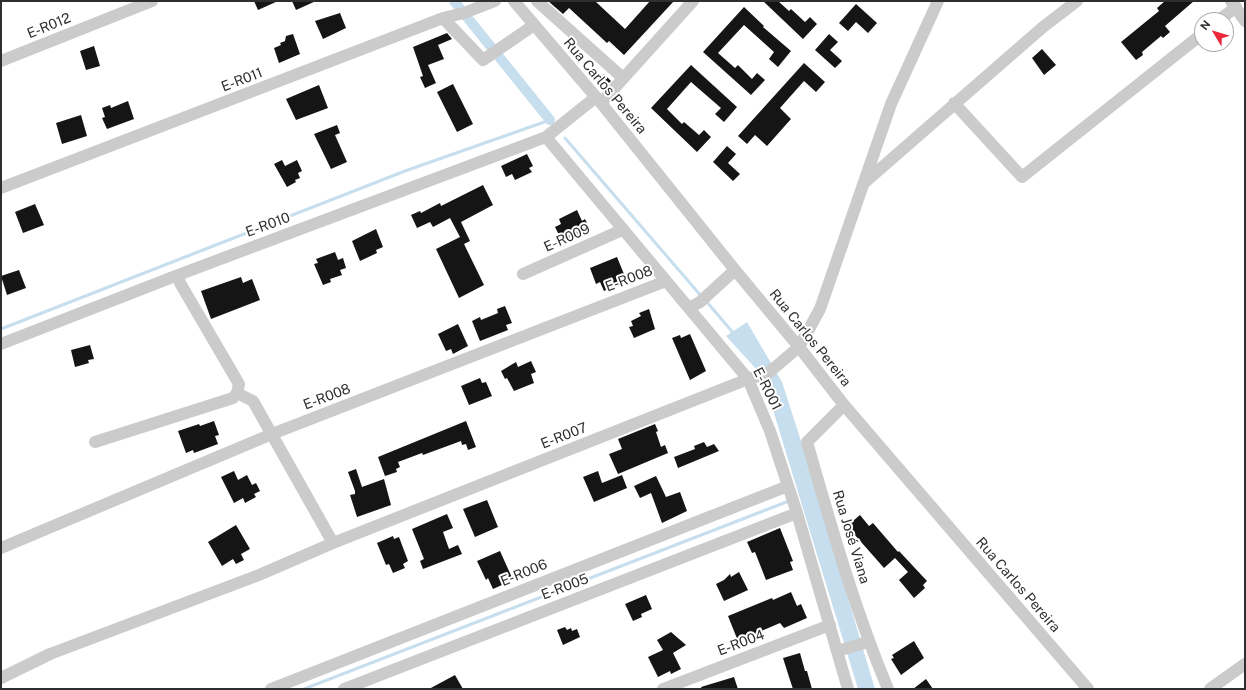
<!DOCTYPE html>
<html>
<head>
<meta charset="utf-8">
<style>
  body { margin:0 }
  #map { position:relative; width:1246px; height:690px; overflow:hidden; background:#fff; font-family:"Public Sans",sans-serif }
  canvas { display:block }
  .frame { position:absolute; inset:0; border:2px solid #2e2e2e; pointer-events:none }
  .north { position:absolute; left:1194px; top:12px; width:40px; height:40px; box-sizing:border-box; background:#fff; border:1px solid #ababab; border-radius:50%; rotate:308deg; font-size:11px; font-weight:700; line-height:16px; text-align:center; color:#2e2e2e }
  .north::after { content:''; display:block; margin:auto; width:14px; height:18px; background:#ed283a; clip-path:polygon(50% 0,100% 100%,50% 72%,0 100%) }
</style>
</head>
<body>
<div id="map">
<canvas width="1246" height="690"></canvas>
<div class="frame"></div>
<div class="north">N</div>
</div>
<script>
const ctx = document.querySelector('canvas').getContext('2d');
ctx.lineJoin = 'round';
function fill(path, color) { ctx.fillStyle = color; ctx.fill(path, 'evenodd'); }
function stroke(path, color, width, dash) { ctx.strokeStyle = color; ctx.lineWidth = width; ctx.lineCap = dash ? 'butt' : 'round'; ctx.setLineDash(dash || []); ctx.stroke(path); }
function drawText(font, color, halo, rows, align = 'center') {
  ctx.font = font + ' "Public Sans",sans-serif'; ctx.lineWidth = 4; ctx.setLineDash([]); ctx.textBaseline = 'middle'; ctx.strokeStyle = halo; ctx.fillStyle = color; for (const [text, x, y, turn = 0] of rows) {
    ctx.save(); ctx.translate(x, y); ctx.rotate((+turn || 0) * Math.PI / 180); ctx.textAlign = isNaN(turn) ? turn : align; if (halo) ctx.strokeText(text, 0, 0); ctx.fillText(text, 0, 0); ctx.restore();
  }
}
fill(new Path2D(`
  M747 322 782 382 801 441 875 689H858L773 410 757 370 726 336Z`), '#c6deed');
stroke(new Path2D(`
  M565 138 702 297
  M706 301 735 335
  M1 329 405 171 550 120
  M304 689 789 501`), '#c6deed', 3);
stroke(new Path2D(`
  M454 1 550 120`), '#c6deed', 10);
fill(new Path2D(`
  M254 1H278L258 10Z
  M292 1H316L296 10Z
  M548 1H595L625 29 650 1H674L624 55 609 41 607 43 569 8 563 14Z
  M763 1H778L789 11 791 9 805 22 810 17 817 24 803 39Z
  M1165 1H1194L1165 26 1170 32 1163 38 1161 36 1142 52 1143 55 1136 60 1121 42 1159 11 1157 8Z
  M856 4 877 23 868 33 856 22 848 31 839 23Z
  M744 7 764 26 763 27 791 51 778 67 769 59 774 52 744 25 718 53 735 68 738 65 752 79 757 73 765 80 751 95 703 52Z
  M340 13 346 28 323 39 315 21Z
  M447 33 452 39 438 45 444 59 428 65 436 83 425 88 420 77 423 76 413 47Z
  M293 34 300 54 279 63 274 48 281 45 280 43 285 41 286 36Z
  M829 34 838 42 830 50 842 61 835 68 815 50Z
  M94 46 100 66 86 70 80 51Z
  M1042 49 1056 65 1044 75 1032 58Z
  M804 63 825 82 816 92 804 81 780 108 791 119 767 146 755 135 747 144 738 136Z
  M691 65 737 107 724 122 715 114 721 108 691 82 667 109 682 124 684 122 699 135 704 130 711 137 697 152 651 108Z
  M604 74 611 81 603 89 596 81Z
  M453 84 473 124 457 132 437 92Z
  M319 85 328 108 296 120 286 99Z
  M128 101 134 119 107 129 102 118 105 117 102 108 110 105 111 108Z
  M81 115 87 136 62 144 56 123Z
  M337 125 340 133 335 135 347 162 331 169 314 134Z
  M727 146 736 154 728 163 740 174 733 181 713 162Z
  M527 154 533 166 529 168 532 172 515 180 512 174 506 177 501 166Z
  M282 160 285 166 297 160 302 171 298 173 300 178 295 180 296 182 287 187 274 164Z
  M483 185 493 205 461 222 470 241 464 244 484 285 459 298 436 249 460 237 450 218 433 227 430 222 417 228 411 215 420 211 421 213 440 203 441 206Z
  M35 204 44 225 23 233 15 212Z
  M577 210 582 221 585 219 591 231 563 243 555 227 561 224 559 219Z
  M376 229 383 247 376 250 377 253 360 261 352 241Z
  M335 252 338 260 343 258 346 268 340 270 342 275 330 279 331 282 323 285 314 264 318 263 316 259Z
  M617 257 626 279 618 282 619 284 604 291 600 282 596 284 590 268Z
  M19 270 26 288 7 295 1 276Z
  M241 277 243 283 252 279 260 300 211 319 201 291Z
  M505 306 512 323 506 325 508 330 480 341 472 321 480 317 481 320 498 313 497 309Z
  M649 309 655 329 634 338 629 327 633 326 631 321 641 316 639 313Z
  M458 324 468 346 453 354 451 349 446 351 438 334Z
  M690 334 706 371 690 380 672 338 680 335 681 338Z
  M90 345 94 359 88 360 89 363 75 367 71 350Z
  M531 361 536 372 531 374 534 383 514 391 507 378 505 379 501 371 516 362 518 367Z
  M480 378 482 383 486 382 492 396 469 405 461 386Z
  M214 421 219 435 215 436 218 444 194 453 193 450 186 453 178 431 199 424 200 426Z
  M466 421 476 447 468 450 466 444 462 445 461 441 423 455 422 453 398 462 400 467 396 469 397 472 385 476 378 457Z
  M655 424 658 431 656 432 661 447 665 445 668 453 618 474 609 454 622 449 618 439Z
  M704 442 707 447 714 444 719 451 678 468 674 457 695 449 694 446Z
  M356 469 362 487 384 479 391 505 357 517 350 495 355 494V491L348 472Z
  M234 471 238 480 247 475 252 485 256 483 260 491 254 494 256 497 245 503 243 498 234 503 221 477Z
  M598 471 602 483 622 475 627 488 594 502 583 477Z
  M656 476 666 497 680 492 687 511 662 523 651 493 640 498 634 486Z
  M487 500 498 527 475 537 463 509Z
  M447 514 453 528 443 532 449 549 458 545 462 554 423 569 420 561 424 559 412 529Z
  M860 515 869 526 873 523 898 552 899 551 927 581 923 585 925 588 914 598 899 580 908 572 895 558 884 568 847 526Z
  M236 525 250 549 241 554 244 560 236 564 233 559 222 566 208 542Z
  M780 528 793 561 790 562 793 570 766 580 755 552 752 553 747 542Z
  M393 536 394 539 399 537 408 561 403 564 405 568 393 573 389 564 386 565 377 543Z
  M500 551 513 580 493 589 488 578 486 580 477 561Z
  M739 572 748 590 724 601 716 584 724 580 730 574 731 577Z
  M791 592 797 606 801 604 807 618 784 628 780 623 738 641 728 616 772 598 773 600Z
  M646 595 652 609 641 614 642 617 633 621 625 604Z
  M565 627 567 630 571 628 572 631 577 629 580 637 563 645 557 630Z
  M671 632 686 645 673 653 681 669 671 674 670 671 658 677 648 657 663 650 657 640Z
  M914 641 924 658 901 675 891 659 894 658 892 655Z
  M800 653 805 671H807L812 689H793L789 677 783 658Z
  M455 675 463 689H429Z
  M734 677 738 689H702L701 687Z
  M926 679 933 689H913Z`), '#151515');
stroke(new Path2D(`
  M514 1 601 103 735 270 799 347 844 405 1088 689
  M537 1 623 78
  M1231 1 1245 21
  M443 18 483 60 534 25
  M1219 20 1236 7
  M1 61 152 1
  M601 103 693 1
  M954 103 1022 177 1202 34
  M546 137 748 379 770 431 797 513 848 689
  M864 183 1043 27 1077 1
  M1 188 443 18 464 13 495 1
  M523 274 622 230
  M689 308 700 302 735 270
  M1 344 178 275 546 137 596 97
  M237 393 253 401 333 543
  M844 405 807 442C831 525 854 608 888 689
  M95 442 233 398 237 393 239 384 180 283 178 275
  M1 548 272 434 666 281
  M837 651 868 642
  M1 678 50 654 259 575 333 543 748 379 767 374 799 347 820 309 891 104 938 1
  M271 689 788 486
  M344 689 797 513
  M663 689 830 625
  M1210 689 1245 664`), '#cbcbcb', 12);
drawText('14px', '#2e2e2e', '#fff', [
  ["E-R012",49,26,-22],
  ["E-R011",242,80,-21],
  ["Rua Carlos Pereira",605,86,50],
  ["E-R010",268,225,-20],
  ["E-R009",567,238,-24],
  ["E-R008",629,279,-21],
  ["Rua Carlos Pereira",810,338,51],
  ["E-R001",767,389,63],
  ["E-R008",327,397,-21],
  ["E-R007",564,436,-21],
  ["Rua José Viana",851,537,73],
  ["E-R006",524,573,-22],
  ["Rua Carlos Pereira",1018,585,49],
  ["E-R005",565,587,-21],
  ["E-R004",741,643,-21]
]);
</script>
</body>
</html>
